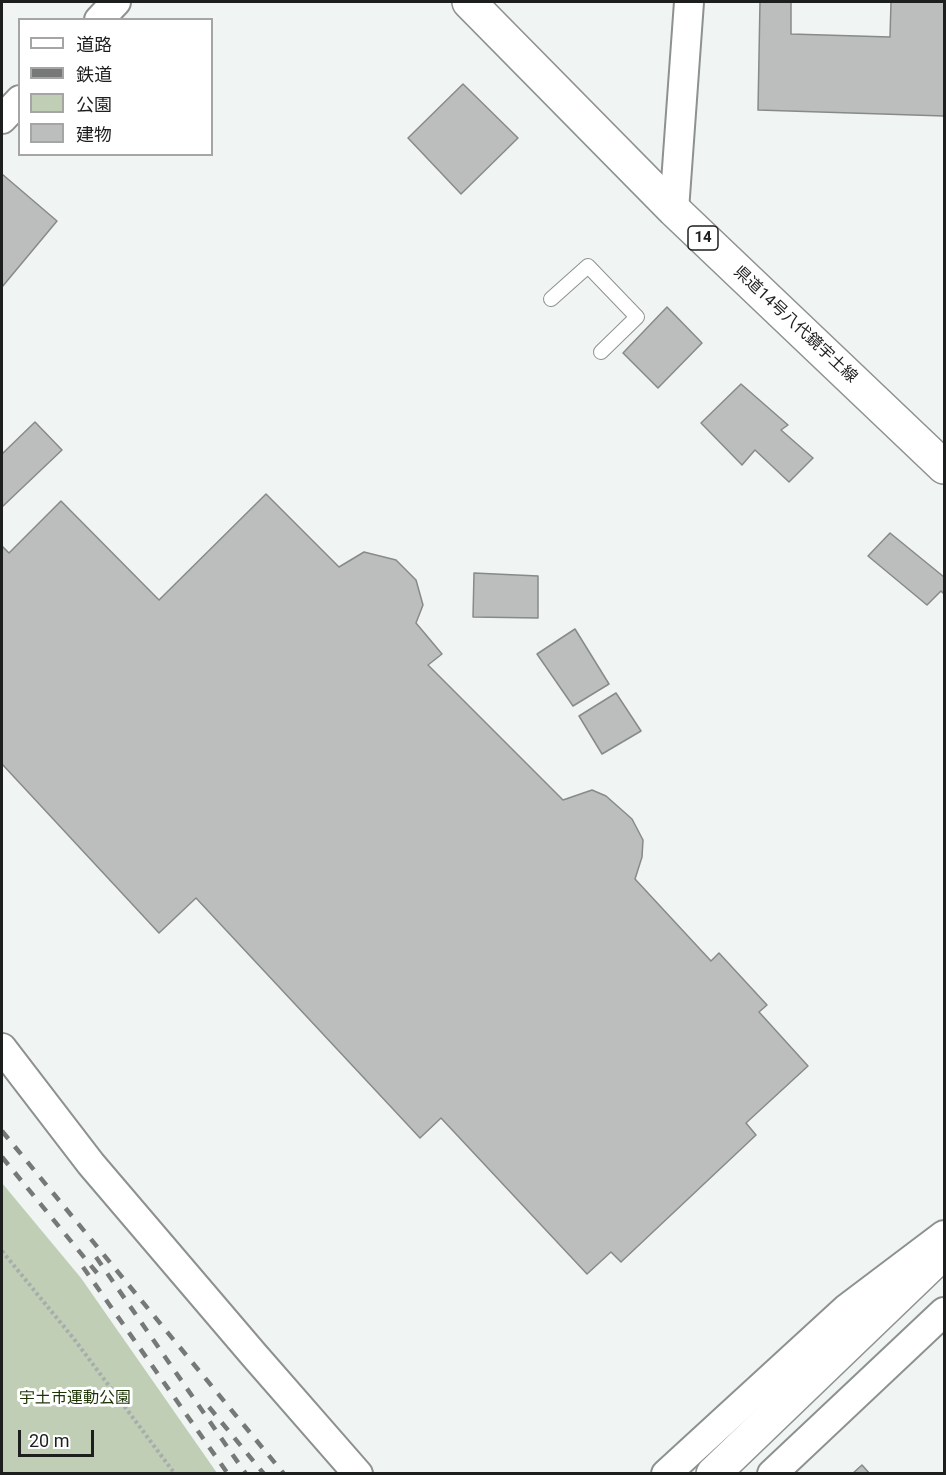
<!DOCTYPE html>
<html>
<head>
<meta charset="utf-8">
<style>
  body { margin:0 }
  #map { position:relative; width:946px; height:1475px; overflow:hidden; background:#f0f4f3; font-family:Roboto,"Noto Sans JP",sans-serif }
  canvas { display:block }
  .frame { position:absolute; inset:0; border:3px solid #1d1f1e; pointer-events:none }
  .legend { position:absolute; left:18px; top:18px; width:195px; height:138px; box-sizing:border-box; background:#fff; border:2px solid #a5a5a5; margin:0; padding:8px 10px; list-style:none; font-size:18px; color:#1d1f1e }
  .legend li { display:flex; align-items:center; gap:12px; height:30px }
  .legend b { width:30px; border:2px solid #a5a5a5 }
  .scale { position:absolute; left:18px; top:1430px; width:76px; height:27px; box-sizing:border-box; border:3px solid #1d1f1e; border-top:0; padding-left:8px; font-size:18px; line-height:21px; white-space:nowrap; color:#1d1f1e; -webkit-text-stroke:4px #fff; paint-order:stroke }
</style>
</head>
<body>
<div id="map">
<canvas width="946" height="1475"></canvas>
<div class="frame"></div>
<ul class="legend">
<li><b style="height:8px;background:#fff"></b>道路</li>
<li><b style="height:8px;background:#767978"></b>鉄道</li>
<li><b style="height:16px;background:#bfceb5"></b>公園</li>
<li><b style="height:16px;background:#bbbebc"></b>建物</li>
</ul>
<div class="scale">20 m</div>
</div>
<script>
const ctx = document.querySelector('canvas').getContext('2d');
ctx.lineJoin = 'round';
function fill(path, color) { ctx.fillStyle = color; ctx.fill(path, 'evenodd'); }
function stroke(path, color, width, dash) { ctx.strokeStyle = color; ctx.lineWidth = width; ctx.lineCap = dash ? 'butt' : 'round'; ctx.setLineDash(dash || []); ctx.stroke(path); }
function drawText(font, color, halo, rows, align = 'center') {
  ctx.font = font + ' Roboto,"Noto Sans JP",sans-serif'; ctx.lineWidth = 6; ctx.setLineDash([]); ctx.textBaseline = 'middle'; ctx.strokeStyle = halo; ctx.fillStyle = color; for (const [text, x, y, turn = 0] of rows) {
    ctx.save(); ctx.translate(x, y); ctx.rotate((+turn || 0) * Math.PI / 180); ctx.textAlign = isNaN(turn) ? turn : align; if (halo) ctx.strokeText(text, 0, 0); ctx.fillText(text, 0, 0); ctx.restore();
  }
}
fill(new Path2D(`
  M2 1183 81 1278 217 1473H2Z`), '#bfceb5');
const building = new Path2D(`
  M760 2H791V34L890 37 891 2H944V116L758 110Z
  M463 84 518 138 461 194 408 138Z
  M2 174 57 221 2 287Z
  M667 307 702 343 658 388 623 353Z
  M741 384 788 425 781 430 813 458 789 482 755 450 742 465 701 423Z
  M35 422 62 450 2 507V454Z
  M266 494 339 567 364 552 396 560 416 580 423 605 416 623 442 654 428 665 563 800 592 790 606 796 632 819 643 840 642 857 635 879 711 961 719 953 767 1005 759 1012 808 1066 746 1123 756 1135 621 1262 611 1252 587 1274 441 1118 420 1138 196 898 159 933 2 764V546L9 553 61 501 159 600Z
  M890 533 944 577V594L941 591 927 605 868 556Z
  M474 573 538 576V618L473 617Z
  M575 629 609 684 573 706 537 654Z
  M616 693 641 731 602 754 579 716Z
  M862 1465 870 1474H852Z`);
fill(building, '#bbbebc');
stroke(building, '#888a89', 1.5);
const service = new Path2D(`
  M551 299 588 266 637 317 601 352`);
const minor = new Path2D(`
  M99 20 116 2
  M2 119 20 100
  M674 210 689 2
  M2 1048 91 1164 254 1355 358 1474
  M666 1474 846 1309 944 1235
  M772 1474 944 1312`);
const tertiary = new Path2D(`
  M713 1474 944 1252`);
const primary = new Path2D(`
  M469 2 674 210 944 467`);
stroke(service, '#8e9191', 16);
stroke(minor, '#8e9191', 32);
stroke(tertiary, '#8e9191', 36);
stroke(primary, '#8e9191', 36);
stroke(new Path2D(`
  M2 1251 74 1339 175 1474`), '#a8acab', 4, [3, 3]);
stroke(service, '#fff', 14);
stroke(minor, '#fff', 28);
stroke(tertiary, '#fff', 33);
stroke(primary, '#fff', 33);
stroke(new Path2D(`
  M2 1131 284 1474
  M2 1157 97 1273
  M96 1257 246 1474
  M83 1267 228 1474
  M209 1407 264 1474`), '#767978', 4.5, [10, 10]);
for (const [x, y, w] of [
  [703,238,30]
]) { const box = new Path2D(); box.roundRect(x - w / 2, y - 12, w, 24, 4.5); ctx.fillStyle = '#fff'; ctx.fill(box); stroke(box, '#1d1f1e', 1.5); }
drawText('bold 15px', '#1d1f1e', null, [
  ["14",703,238]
]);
drawText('16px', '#1d1f1e', '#fff', [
  ["県道14号八代鏡宇土線",795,325,43]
]);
drawText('16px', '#1c3304', '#fff', [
  ["宇土市運動公園",75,1399]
]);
</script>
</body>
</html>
